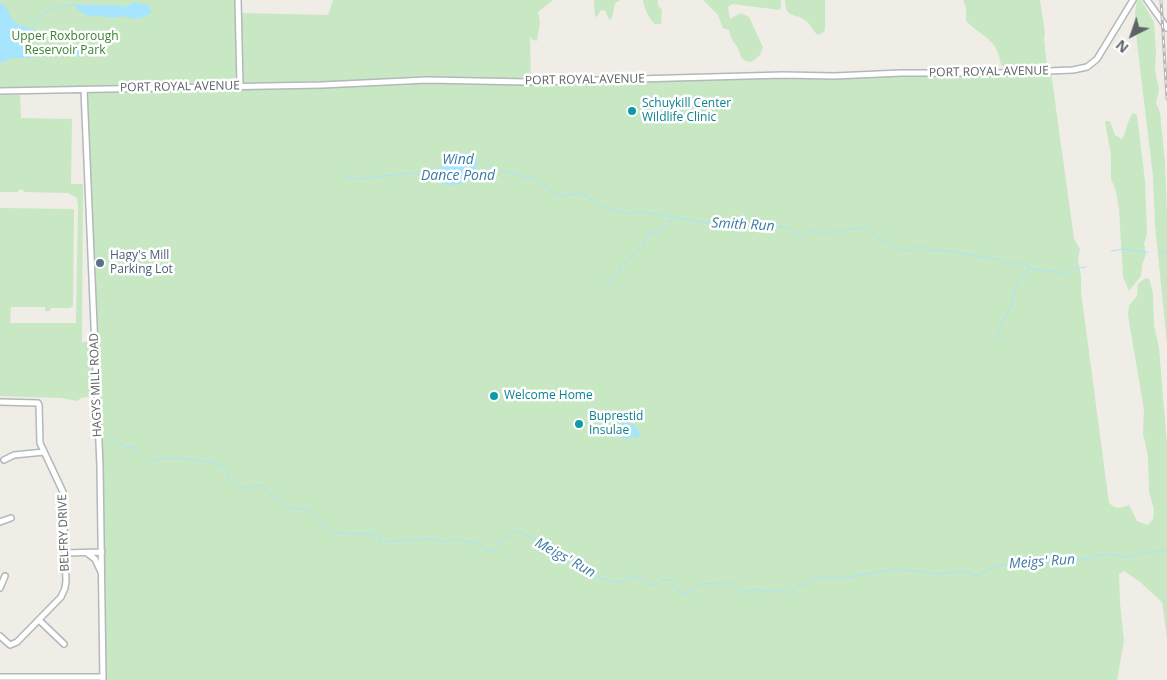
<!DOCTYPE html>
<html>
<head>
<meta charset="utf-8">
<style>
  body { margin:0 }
  #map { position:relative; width:1167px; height:680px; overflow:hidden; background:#f0ede6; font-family:"Open Sans",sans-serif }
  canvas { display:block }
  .north { position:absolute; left:1107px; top:10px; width:50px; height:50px; -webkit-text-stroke:4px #fff; paint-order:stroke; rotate:221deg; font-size:14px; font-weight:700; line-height:20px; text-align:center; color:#5e6367 }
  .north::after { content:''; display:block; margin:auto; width:18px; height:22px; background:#5e6367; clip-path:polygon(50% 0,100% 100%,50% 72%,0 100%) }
</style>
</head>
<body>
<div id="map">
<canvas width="1167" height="680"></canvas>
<div class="north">N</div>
</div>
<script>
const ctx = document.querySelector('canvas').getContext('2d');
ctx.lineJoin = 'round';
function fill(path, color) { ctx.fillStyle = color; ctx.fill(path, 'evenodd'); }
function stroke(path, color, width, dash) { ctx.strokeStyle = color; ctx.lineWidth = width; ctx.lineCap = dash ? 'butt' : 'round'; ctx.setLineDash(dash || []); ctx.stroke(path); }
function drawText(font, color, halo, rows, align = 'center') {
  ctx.font = font + ' "Open Sans",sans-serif'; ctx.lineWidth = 5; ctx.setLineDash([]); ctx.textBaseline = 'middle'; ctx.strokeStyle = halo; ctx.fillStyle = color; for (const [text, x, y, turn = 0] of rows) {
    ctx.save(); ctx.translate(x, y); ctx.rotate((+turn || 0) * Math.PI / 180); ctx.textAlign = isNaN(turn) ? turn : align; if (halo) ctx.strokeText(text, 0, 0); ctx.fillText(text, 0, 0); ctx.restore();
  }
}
fill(new Path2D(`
  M0 0H236V76L233 82 225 84 0 88Z
  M333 0H553L538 12 540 22 537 41 533 40 530 37 531 83 1051 72 1074 239 1080 249 1078 259 1081 276V292L1109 503C1117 510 1121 508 1129 505L1137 521 1148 525 1153 519 1154 509 1149 492 1148 457 1143 433 1144 410 1128 315 1129 306 1137 296 1138 284 1144 279 1148 278 1150 281 1153 293 1154 325 1159 348 1167 444V638L1162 602 1140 582 1124 571 1119 574 1120 603 1124 641 1117 680H105L102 466 87 97 89 93 92 92 242 88 241 13 328 15Z
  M594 0H621L615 3 612 18 609 20 605 10 600 11 597 17 595 16Z
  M643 0H658V6L662 10 661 24H655C649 19 644 8 643 0Z
  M703 0H781V7L780 10 732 4 728 7 730 19 741 13 749 17 763 47 760 55 751 62C739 61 741 53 736 45 732 40 730 37 729 30L723 28 718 15Z
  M785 0H825V28L824 32 818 35C812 31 811 24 805 20 793 12 786 19 785 0Z
  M963 0H1040L1045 33 1044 38 1047 65 1043 68 1006 69 1001 65C997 37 982 38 966 21V7Z
  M1137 0H1141L1154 22 1156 53 1155 69 1159 90 1156 103 1160 112 1165 162 1167 216V344L1155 225 1153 176 1137 43 1135 14Z
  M0 95H20L21 118 72 119 71 184H83L82 343 86 341 90 344 93 382 91 395 88 397 81 398 77 401 61 398 0 396V208L74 209 73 306 70 308H51L50 311H45V307H11L10 323H76L78 206 77 198 68 193 24 192 23 190H19L18 192H0Z
  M1133 113 1137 115 1145 181 1147 234 1144 244 1146 254 1142 265 1141 276 1129 291 1123 277 1119 209 1116 192 1111 178V155L1105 122 1106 121H1110L1115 135 1122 139C1127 131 1127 120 1133 113Z`), '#c7e8c2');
fill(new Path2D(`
  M135 2 144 5 148 4 152 12 147 16 135 19 121 16 112 18 95 15 91 17 82 13 73 5H117L123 7Z
  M0 3C9 6 7 12 12 19 17 27 27 26 34 30 32 36 28 40 33 46L55 44 71 48H82L89 52C79 60 64 53 53 52L46 56 40 55 31 58H12L2 63 0 62Z
  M457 152 473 154 477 158C479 180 459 189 441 183L439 179C443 166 439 154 457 152Z
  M626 422C633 425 641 427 639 438L632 436 626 440 610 432 604 427 605 424 611 427Z`), '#a7e5ff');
stroke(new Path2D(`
  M33 28C36 12 59 5 73 5
  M487 164 500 170 534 179 557 195 565 196 578 193 585 195 601 206 630 214 639 211 706 223 724 222 731 224 771 225 789 228 801 237 812 230 824 234 862 227 868 228C880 241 894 248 911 251L915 248 921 247 934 251 942 250 997 259 1005 263H1025L1034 270 1053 271 1064 274 1074 269 1086 267
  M342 175 350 178 359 179 411 173 423 175 441 167
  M1111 251 1124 249 1148 252
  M1160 252 1167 251
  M605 288 617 275 622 265 643 246 650 232 658 233 674 218
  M997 341 999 327 1011 308 1014 290 1019 285V279L1025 275 1029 268
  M108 435 126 447 135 448 140 454
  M149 460C155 460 159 459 165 458 179 457 208 461 222 465L229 479 243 488 262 485 268 492 288 507 309 510 332 533 374 534 379 536 382 543 387 541 434 539 446 542 456 539 478 544 485 550 494 551 502 539 508 537 516 530 569 558 597 577 614 582H621L633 576 637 577 650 584 655 585C660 579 665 579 672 580L679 592 684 594H687L700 584 727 582 732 583 741 593 756 589 765 592 773 590 784 591 789 593 797 587 806 584 815 578H841L898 569 938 574 965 571 976 576 996 566 1020 563 1024 566 1038 565 1062 560 1066 562 1075 558 1085 560 1098 555H1117L1128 558 1142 553 1167 550`), '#a7e5ff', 1);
const minor = new Path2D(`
  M238 0 240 85
  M1147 0 1167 28
  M84 90 100 466 103 680
  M0 91 322 85 427 80 527 82 783 75 834 76 901 73H999L1073 70 1087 67 1097 59 1133 0
  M0 402 38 403 39 405 40 443 63 492 66 581 65 588 61 597 17 642 10 645 0 636
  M4 460 14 455 44 452
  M0 522 11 518
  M65 553 102 552
  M87 553 95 559 101 572
  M0 588 5 576
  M39 620 64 644
  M0 677H103`);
stroke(minor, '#b3b8bb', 8);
stroke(minor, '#fff', 5);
const rail = new Path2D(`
  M1161 0 1167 99`);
stroke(rail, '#b5b6b7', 3);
stroke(rail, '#fff', 1, [4]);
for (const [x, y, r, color] of [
  [632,111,5,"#0f9aa8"],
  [100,263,5,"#5c6f8a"],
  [494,396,5,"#0f9aa8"],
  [579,424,5,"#0f9aa8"]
]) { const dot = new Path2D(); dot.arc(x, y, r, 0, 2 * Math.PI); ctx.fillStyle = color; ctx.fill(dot); stroke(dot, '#fff', 2); }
drawText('12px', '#398231', '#fff', [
  ["Upper Roxborough",65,37],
  ["Reservoir Park",65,51]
]);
drawText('12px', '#5e6367', '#fff', [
  ["PORT ROYAL AVENUE",989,72,-1],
  ["PORT ROYAL AVENUE",585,80,-1],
  ["PORT ROYAL AVENUE",180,87,-1],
  ["HAGYS MILL ROAD",96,385,-92],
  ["BELFRY DRIVE",64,533,-92]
]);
drawText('12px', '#0d838f', '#fff', [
  ["Schuykill Center",642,104],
  ["Wildlife Clinic",642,118],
  ["Welcome Home",504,396],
  ["Buprestid",589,417],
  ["Insulae",589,431]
], 'left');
drawText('12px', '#4e5e75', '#fff', [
  ["Hagy's Mill",110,256],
  ["Parking Lot",110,270]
], 'left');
drawText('italic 14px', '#3b7ba3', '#fff', [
  ["Wind",458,160],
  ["Dance Pond",458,176],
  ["Smith Run",743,225,3],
  ["Meigs' Run",565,558,29],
  ["Meigs' Run",1042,562,-4]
]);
</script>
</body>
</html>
